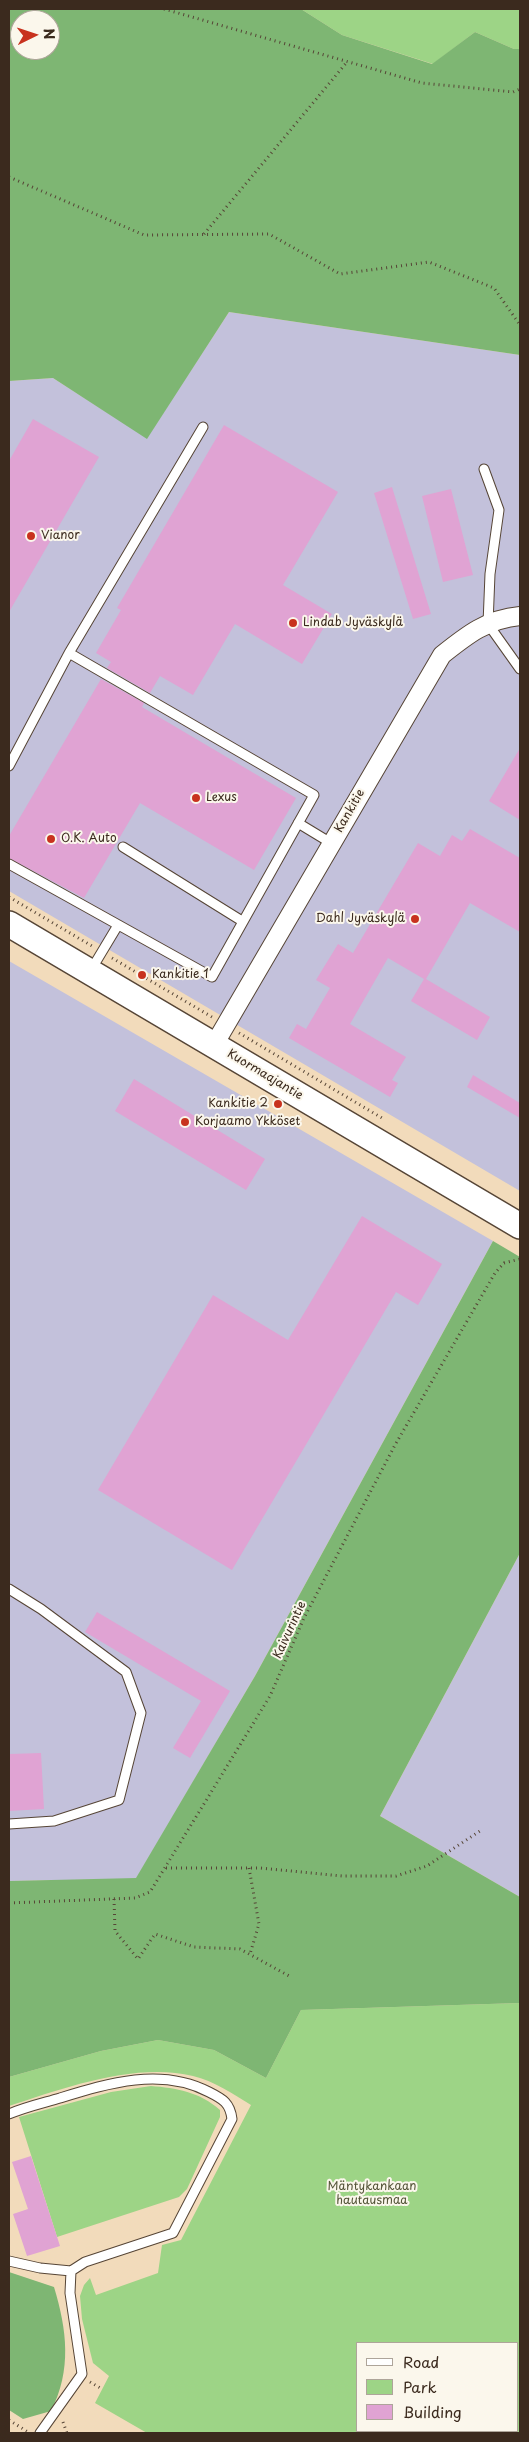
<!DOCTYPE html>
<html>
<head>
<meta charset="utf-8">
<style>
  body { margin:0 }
  #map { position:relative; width:529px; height:2442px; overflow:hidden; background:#f2dbbb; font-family:"Playpen Sans",sans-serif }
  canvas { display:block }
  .frame { position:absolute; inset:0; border:10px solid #3b2a1e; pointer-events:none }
  .legend { position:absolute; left:356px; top:2342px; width:162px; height:90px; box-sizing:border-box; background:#fbf7ec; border:1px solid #aea59a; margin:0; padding:6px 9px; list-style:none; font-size:15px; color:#3b2a1e }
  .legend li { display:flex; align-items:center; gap:10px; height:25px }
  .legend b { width:25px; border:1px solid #aea59a }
  .north { position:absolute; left:10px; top:10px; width:50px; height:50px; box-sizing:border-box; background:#fbf7ec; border:1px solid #aea59a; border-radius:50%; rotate:86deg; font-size:14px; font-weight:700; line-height:20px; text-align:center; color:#3b2a1e }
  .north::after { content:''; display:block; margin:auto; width:18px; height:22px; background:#c8321e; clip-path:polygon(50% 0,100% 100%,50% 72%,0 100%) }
</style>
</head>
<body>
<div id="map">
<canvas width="529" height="2442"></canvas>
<div class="frame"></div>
<ul class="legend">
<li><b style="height:6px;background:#fff"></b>Road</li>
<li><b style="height:14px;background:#9dd486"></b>Park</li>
<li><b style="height:14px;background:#e0a3d3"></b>Building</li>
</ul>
<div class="north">N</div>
</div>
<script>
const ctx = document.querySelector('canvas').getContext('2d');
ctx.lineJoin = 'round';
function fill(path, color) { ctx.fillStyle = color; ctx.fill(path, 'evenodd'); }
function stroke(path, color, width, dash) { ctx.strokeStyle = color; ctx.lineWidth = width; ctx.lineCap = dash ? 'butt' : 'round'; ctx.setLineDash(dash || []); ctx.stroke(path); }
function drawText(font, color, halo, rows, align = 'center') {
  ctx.font = font + ' "Playpen Sans",sans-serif'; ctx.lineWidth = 4; ctx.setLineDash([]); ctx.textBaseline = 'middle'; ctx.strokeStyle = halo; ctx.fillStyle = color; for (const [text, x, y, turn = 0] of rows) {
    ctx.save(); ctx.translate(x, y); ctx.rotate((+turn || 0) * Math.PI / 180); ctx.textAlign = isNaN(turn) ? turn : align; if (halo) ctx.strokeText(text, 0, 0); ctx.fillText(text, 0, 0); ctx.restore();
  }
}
fill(new Path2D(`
  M229 312 520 355V1191L9 891V381L53 378 147 438Z
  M9 961 493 1241 255 1676 136 1879 9 1881Z
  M520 1553V1897L380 1816Z`), '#c3c1db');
fill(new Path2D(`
  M301 9H520V49H514L475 32 433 64 342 35Z
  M520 2003V2433H147L95 2403 109 2376 93 2363 82 2319 80 2296 84 2285 90 2278 96 2295 158 2273 162 2245 181 2240 251 2105C233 2094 214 2081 193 2076 135 2062 64 2088 9 2106V2077L101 2051 158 2040 214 2050 266 2078 301 2010ZM358 2343H518V2431H358Z
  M151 2086C176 2088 200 2092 220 2110V2117L187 2189 179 2197 57 2237 19 2117 111 2092Z`), '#9dd486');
fill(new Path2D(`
  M9 9H301L342 35 432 64 475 32 514 49H520V355L229 312 147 439 53 378 9 381ZM20 20H50V50H20Z
  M493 1241 520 1257V1553L380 1816 520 1897V2003L301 2010 266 2078 214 2050 158 2040 101 2051 9 2077V1881L136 1878 255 1676Z
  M9 2272 54 2287C67 2330 72 2370 51 2411L23 2419 9 2410Z`), '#7eb673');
fill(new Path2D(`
  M33 419 99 457 9 612V461Z
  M224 425 338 492 283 585 332 614 302 664 235 624 193 695 160 676 150 693 107 668 111 662 96 653 121 610 117 608Z
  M392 487 431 614 413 619 374 493Z
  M451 489 473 575 443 582 422 496Z
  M101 679 144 703 142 707 296 798 254 870 140 803 84 898 9 858V836Z
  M520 748V820L489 801Z
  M470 829 520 858V932L470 903 426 979 490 1017 477 1040 411 1001 424 979 388 958 350 1024 406 1057 392 1080 398 1083 390 1097 289 1038 297 1024 306 1029 330 988 316 980 338 944 353 953 418 843 440 856 452 835 462 841Z
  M473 1075 520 1103V1118L467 1087Z
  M134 1079 265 1159 246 1190 115 1111Z
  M362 1216 442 1264 418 1305 396 1292 232 1570 98 1490 213 1295 288 1340Z
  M97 1612 230 1691 190 1758 173 1748 201 1701 85 1632Z
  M41 1753 44 1809 9 1811V1754Z
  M31 2156 60 2246 27 2256 13 2214 28 2209 12 2162Z`), '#e0a3d3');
const lane = new Path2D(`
  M484 469 499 510 490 574 488 624 520 669
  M69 653 203 427
  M9 766 69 653 314 795 212 977 9 864
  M298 823 331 843
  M123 847 242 921
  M91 970 118 925
  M9 1589 41 1609 126 1672 141 1713 119 1800 54 1821 9 1824
  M9 2114C25 2107 43 2103 60 2098 109 2083 161 2067 209 2092 223 2099 230 2103 232 2119L173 2233 85 2262 71 2271 70 2293 82 2374 40 2433
  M9 2261 40 2268 71 2271`);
const street = new Path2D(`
  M214 1045 442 655C467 635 487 619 520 616`);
const secondary = new Path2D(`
  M9 924 520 1226`);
stroke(lane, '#564536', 11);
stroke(street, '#564536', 20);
stroke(secondary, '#564536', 28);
stroke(new Path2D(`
  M164 9 422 83 513 92 520 89
  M9 177 144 235 269 234 340 274 429 262 494 288 520 325
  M204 234 347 62
  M9 897 92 946
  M112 958 212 1017
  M239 1033 382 1118
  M166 1868H260L342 1876H396L427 1866 480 1831
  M249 1868 259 1924 250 1954
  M114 1899 115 1931 138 1959 155 1934 194 1947 240 1949 291 1977
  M9 1903 135 1898 150 1892 270 1696 304 1618 395 1445 495 1273 504 1263 520 1259
  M90 2382 102 2389
  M9 2420 28 2432
  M63 2422 67 2433`), '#564536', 3, [1, 4]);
stroke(lane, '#fff', 9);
stroke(street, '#fff', 18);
stroke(secondary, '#fff', 25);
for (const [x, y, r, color] of [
  [31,536,5,"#c8321e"],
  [293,623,5,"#c8321e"],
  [196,798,5,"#c8321e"],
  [51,839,5,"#c8321e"],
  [415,919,5,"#c8321e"],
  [142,975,5,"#c8321e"],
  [278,1104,5,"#c8321e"],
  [185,1122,5,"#c8321e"]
]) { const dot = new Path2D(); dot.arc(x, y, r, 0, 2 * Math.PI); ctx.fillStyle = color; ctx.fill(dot); stroke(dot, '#fbf7ec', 2); }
drawText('12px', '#3b2a1e', '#fbf7ec', [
  ["Vianor",41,536],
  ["Lindab Jyväskylä",303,623],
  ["Lexus",206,798],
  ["O.K. Auto",61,839],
  ["Dahl Jyväskylä",405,919,"right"],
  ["Kankitie 1",152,975],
  ["Kankitie 2",268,1104,"right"],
  ["Korjaamo Ykköset",195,1122]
], 'left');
drawText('12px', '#3b2a1e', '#fbf7ec', [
  ["Kankitie",350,811,-60],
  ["Kuormaajantie",265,1075,31],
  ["Kaivurintie",290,1630,-65]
]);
drawText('12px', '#545438', '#fbf7ec', [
  ["Mäntykankaan",372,2187],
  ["hautausmaa",372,2201]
]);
</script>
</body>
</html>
